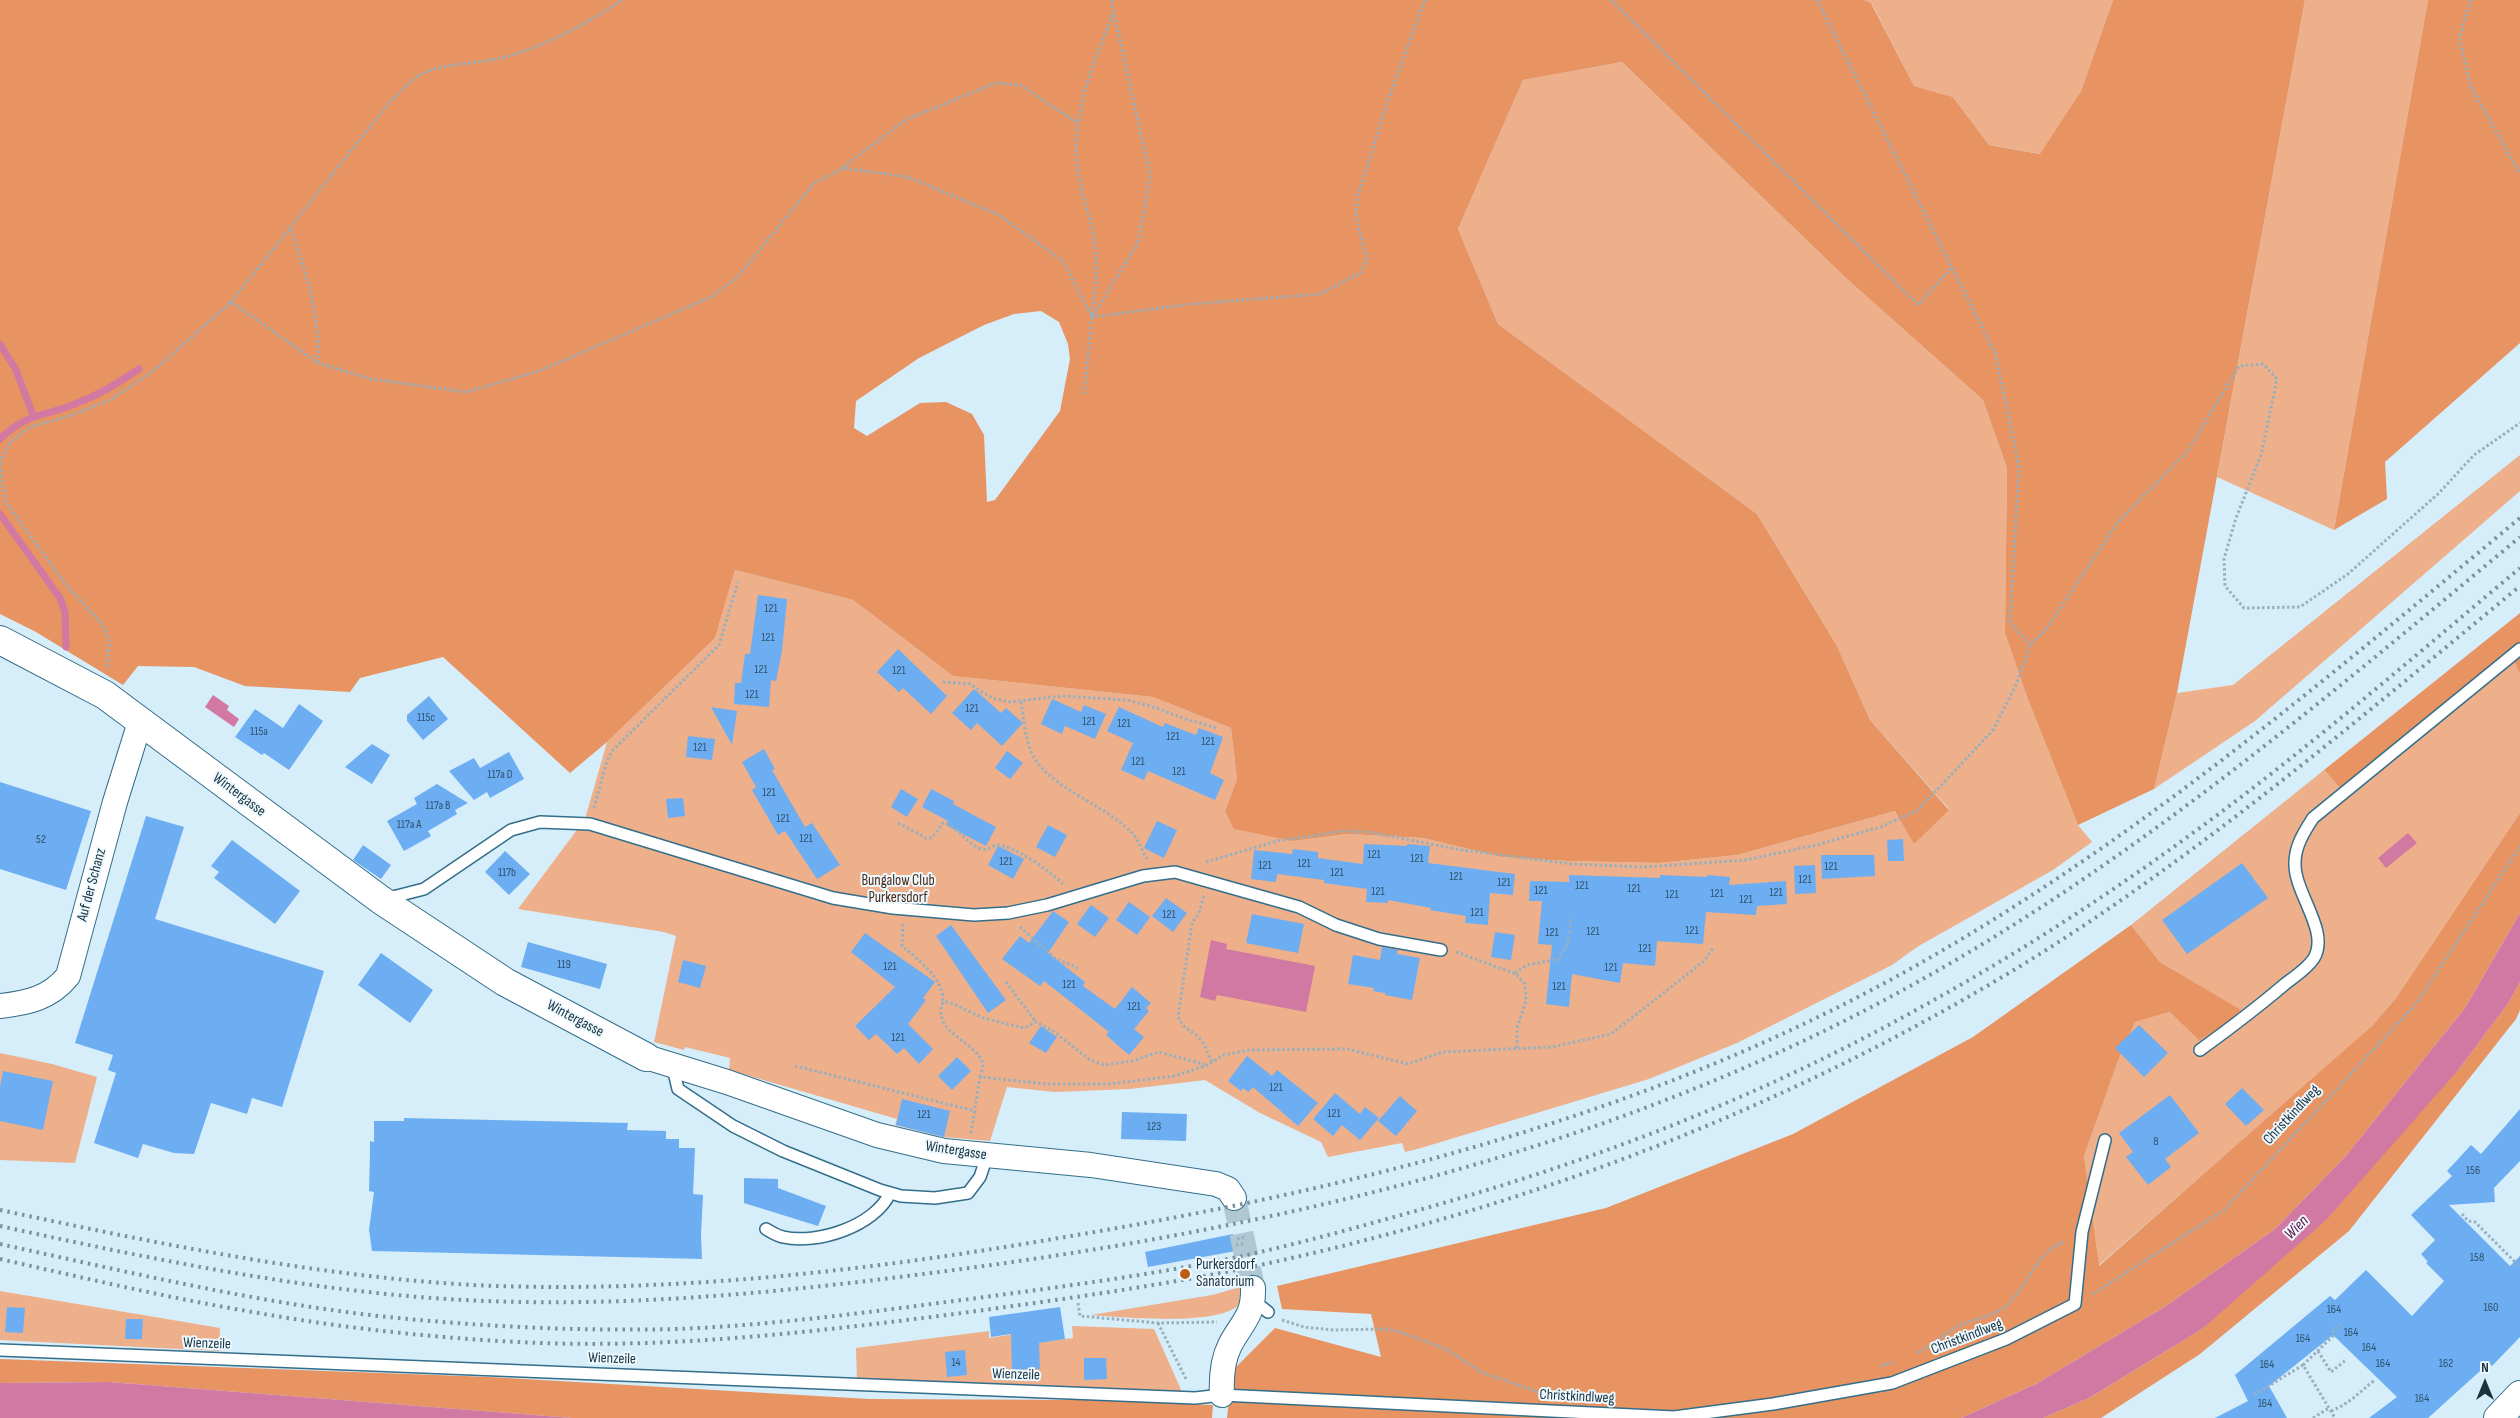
<!DOCTYPE html>
<html>
<head>
<meta charset="utf-8">
<style>
  body { margin:0 }
  #map { position:relative; width:2520px; height:1418px; overflow:hidden; background:#d6edfa; font-family:"Sofia Sans Condensed",sans-serif }
  canvas { display:block }
  .north { position:absolute; left:2460px; top:1358px; width:50px; height:50px; -webkit-text-stroke:4px #edf8ff; paint-order:stroke; rotate:0deg; font-size:14px; font-weight:700; line-height:20px; text-align:center; color:#19323e }
  .north::after { content:''; display:block; margin:auto; width:18px; height:22px; background:#19323e; clip-path:polygon(50% 0,100% 100%,50% 72%,0 100%) }
</style>
</head>
<body>
<div id="map">
<canvas width="2520" height="1418"></canvas>
<div class="north">N</div>
</div>
<script>
const ctx = document.querySelector('canvas').getContext('2d');
ctx.lineJoin = 'round';
function fill(path, color) { ctx.fillStyle = color; ctx.fill(path, 'evenodd'); }
function stroke(path, color, width, dash) { ctx.strokeStyle = color; ctx.lineWidth = width; ctx.lineCap = dash ? 'butt' : 'round'; ctx.setLineDash(dash || []); ctx.stroke(path); }
function drawText(font, color, halo, rows, align = 'center') {
  ctx.font = font + ' "Sofia Sans Condensed",sans-serif'; ctx.lineWidth = 4; ctx.setLineDash([]); ctx.textBaseline = 'middle'; ctx.strokeStyle = halo; ctx.fillStyle = color; for (const [text, x, y, turn = 0] of rows) {
    ctx.save(); ctx.translate(x, y); ctx.rotate((+turn || 0) * Math.PI / 180); ctx.textAlign = isNaN(turn) ? turn : align; if (halo) ctx.strokeText(text, 0, 0); ctx.fillText(text, 0, 0); ctx.restore();
  }
}
fill(new Path2D(`
  M1864 0H2113L2081 91 2041 154 1989 145 1953 97 1914 86 1872 4Z
  M2305 0H2428L2334 530 2217 477Z
  M1622 62 1847 279 1983 400 2007 468 2005 633 2027 697 2078 825 2092 842 2053 870 1917 947 1892 965 1737 1043 1649 1079 1421 1148 1405 1152 1402 1143 1328 1157 1321 1142 1260 1113 1205 1080 1130 1089 1055 1092 1007 1087 990 1141 944 1137 895 1125 897 1119 729 1070 730 1058 685 1047 684 1050 654 1042 676 936 664 932 518 909 585 819 607 742 715 638 735 570 853 600 953 676 1153 697 1231 728 1237 779 1225 811 1293 841 1347 834 1423 838 1502 857 1568 861 1659 863 1737 855 1895 811 1914 843 1949 809 1870 720 1837 646 1757 514 1498 324 1458 229 1523 80Z
  M2520 455V491L2255 721 2154 789 2177 693 2233 685Z
  M2511 652 2520 674V813L2396 998 2372 1026 2335 1060 2098 1266 2084 1156 2118 1061 2135 1022 2170 1012 2240 1010 2160 962 2131 925 2324 770 2340 788Z
  M0 1053 52 1064 97 1077 75 1163 0 1160Z
  M1244 1286C1244 1291 1245 1297 1242 1301 1227 1328 1120 1317 1091 1315L1212 1295Z
  M0 1291 220 1328 219 1351 0 1340Z
  M1072 1326 1154 1329 1183 1394 857 1380 856 1348 989 1331V1338L1034 1331 1036 1343 1073 1338Z`), '#eeaf8b');
fill(new Path2D(`
  M0 0H1864L1871 3 1914 86 1953 97 1989 145 2040 154 2081 91 2113 0H2305L2177 693 2154 789 2078 825 2027 697 2005 633 2007 468 1983 400 1847 279 1622 62 1523 80 1458 229 1498 324 1757 514 1837 646 1870 720 1949 810 1914 844 1895 811 1737 855 1659 863 1568 861 1502 857 1423 838 1347 834 1293 841 1234 829 1225 811 1237 779 1231 728 1153 697 953 676 853 600 735 570 715 638 607 742 570 773 443 657 360 678 350 692 245 686 194 667 138 666 123 685 36 632 0 614ZM1041 311 1059 322 1068 344 1070 359 1060 411 995 500 987 502 984 435 972 414 946 402 920 403 867 436 854 428 856 401 919 358 984 325 1014 314Z
  M2428 0H2520V343L2385 462 2387 499 2334 530Z
  M2520 613V674L2511 653 2340 788 2324 770Z
  M2520 813V913L2465 1008 2345 1157 2275 1229 2166 1306 2036 1384 1961 1418H1227L1232 1371 1275 1328 1381 1357 1371 1314 1282 1309 1277 1286 1606 1208 1793 1134 1973 1037 2131 925 2160 962 2241 1010 2224 1026 2199 1040 2170 1012 2135 1022 2118 1061 2084 1156 2099 1266 2372 1026 2396 998Z
  M2520 982V1010L2516 1019 2349 1231 2200 1354 2101 1418H2043L2089 1398 2202 1329 2459 1069 2509 1002Z
  M0 1359 490 1377 869 1399 1087 1400 1213 1405 1212 1418H573L109 1382 0 1383Z`), '#e79362');
fill(new Path2D(`
  M213 695 229 706 227 710 239 719 234 727 205 707Z
  M2408 833 2417 843 2386 868 2378 858Z
  M2520 913V982L2509 1002 2459 1069 2327 1219 2202 1329 2089 1398 2043 1418H1961L2036 1384 2166 1306 2275 1229 2345 1157 2465 1008Z
  M1211 940 1227 944 1226 949 1315 966 1306 1012 1217 995 1215 1001 1200 997Z
  M109 1382 573 1418H0V1383Z`), '#d179a2');
stroke(new Path2D(`
  M0 344 16 370 33 415
  M0 439C28 412 43 417 75 404 99 395 118 383 139 369
  M0 514 60 598 65 612 66 647`), '#d179a2', 7);
fill(new Path2D(`
  M758 595 787 599 782 651 776 681 771 680 769 707 734 704 735 683H741L745 654H750Z
  M898 649 947 696 931 714 903 688 899 692 877 672Z
  M974 689 1001 713 1006 708 1023 723 1002 746 977 723 971 730 952 713Z
  M429 696 448 719 423 740 407 721V715Z
  M1052 699 1081 712 1084 705 1106 714 1095 739 1065 726 1062 734 1041 724Z
  M299 704 323 721 289 770 264 753 262 755 235 737 255 709 283 728Z
  M711 707 737 711 732 745Z
  M1119 707 1163 727 1165 723 1196 735 1199 728 1223 737 1210 773 1224 780 1215 800 1148 771 1144 780 1121 770 1133 743 1107 731Z
  M688 736 715 739 712 760 686 757Z
  M372 744 390 755 372 784 345 767Z
  M764 749 775 769 772 770 805 827 812 823 840 865 817 879 785 831 778 835 752 790 756 787 742 762Z
  M1007 751 1023 763 1010 779 995 768Z
  M509 752 524 779 490 798 487 792 474 800 449 771 474 758 480 768Z
  M0 782 91 811 66 890 0 869Z
  M437 784 468 803 455 810 457 814 428 831 431 836 404 851 387 821 417 804 414 798Z
  M901 789 918 799 907 817 891 807Z
  M931 789 954 801 953 804 996 827 986 846 946 825 948 821 922 807Z
  M683 798 685 816 668 818 666 799Z
  M146 816 184 827 155 919 324 971 282 1107 252 1098 247 1114 211 1103 194 1154 174 1153 143 1144 138 1158 94 1143 116 1073 108 1070 113 1055 75 1043Z
  M1157 821 1177 830 1164 858 1144 848Z
  M1048 825 1067 835 1055 857 1036 847Z
  M1903 839 1904 861H1888L1887 840Z
  M232 840 300 891 275 924 214 878 219 872 211 866Z
  M1364 844 1407 846V844L1430 846 1428 863 1515 874 1513 895 1490 893 1488 925 1465 923 1466 916 1430 910 1431 908 1388 900V903L1366 902 1367 889 1324 883V880L1277 874 1276 882 1251 879 1254 850 1292 854 1293 849 1318 852V858L1363 864Z
  M363 845 391 865 381 879 353 860Z
  M998 846 1024 859 1013 879 988 865Z
  M505 851 530 874 509 895 485 872Z
  M1821 855H1874L1875 876 1822 879Z
  M2242 863 2268 898 2187 954 2162 920Z
  M1815 865 1816 893 1795 894 1794 866Z
  M1569 875 1660 878V875L1707 877V875L1730 877 1729 885 1786 881 1787 904 1757 906 1756 915 1706 912 1703 944 1657 941 1655 966 1623 963 1620 983 1572 974 1569 1007 1546 1004 1552 945 1538 944 1542 901H1529L1530 881 1569 882Z
  M1166 898 1187 913 1173 932 1152 916Z
  M1129 902 1150 917 1137 935 1116 920Z
  M1091 905 1109 918 1095 937 1077 924Z
  M1053 911 1069 922 1048 953 1085 982 1083 986 1115 1009 1132 987 1151 1003 1146 1008 1149 1011 1134 1029 1144 1037 1129 1055 1106 1035 1109 1032 1044 981 1040 986 1002 959 1020 936 1029 943Z
  M1252 914 1304 924 1298 953 1246 943Z
  M951 925 1006 1000 988 1013 936 936Z
  M1495 932 1515 935 1511 960 1491 957Z
  M865 933 935 982 923 998 926 1000 908 1024 933 1049 919 1064 904 1048 897 1054 876 1034 869 1040 855 1026 895 987 851 952Z
  M528 942 607 964 600 989 521 967Z
  M1382 947 1398 950 1397 954 1420 958 1412 1000 1385 995V993L1373 991 1374 988 1348 984 1353 955 1380 960Z
  M381 953 433 990 410 1023 358 985Z
  M683 960 706 966 700 988 678 982Z
  M2139 1025 2168 1053 2144 1077 2115 1048Z
  M1041 1026 1057 1037 1046 1053 1029 1043Z
  M1247 1056 1272 1076 1277 1070 1318 1103 1298 1126 1253 1087 1248 1092 1243 1088 1241 1091 1228 1081Z
  M957 1057 971 1071 952 1090 938 1076Z
  M3 1071 53 1081 43 1130 0 1121V1087Z
  M2242 1088 2264 1110 2246 1126 2225 1104Z
  M1335 1093 1360 1114 1365 1107 1379 1118 1360 1140 1342 1125 1333 1136 1313 1119Z
  M2170 1095 2199 1133 2165 1159 2171 1167 2148 1185 2126 1157 2133 1152 2119 1133Z
  M1400 1096 1417 1111 1396 1136 1378 1121Z
  M902 1099 950 1111 944 1137 896 1125Z
  M2520 1109V1161L2494 1188 2495 1202 2449 1205 2510 1266 2520 1256V1337L2492 1366 2489 1363 2428 1418H2369L2397 1397 2333 1335 2269 1386 2287 1418H2215L2248 1401 2235 1375 2330 1296 2335 1300 2366 1270 2412 1316 2444 1281 2426 1263 2428 1262 2421 1254 2435 1240 2411 1215 2452 1176 2447 1171 2471 1145 2481 1154Z
  M1122 1112 1187 1114 1186 1141 1121 1139Z
  M404 1118 628 1123 627 1130 666 1131V1139H679V1148H695L693 1194 703 1195 701 1235 702 1259 372 1251 369 1230 374 1192 369 1191 370 1153V1141L374 1142V1121H404Z
  M744 1178 778 1179V1188L826 1206 818 1226 744 1203Z
  M1233 1234 1236 1251 1148 1267 1145 1252Z
  M7 1307 25 1308 23 1333 5 1332Z
  M1060 1307 1065 1339 1039 1343 1040 1369 1012 1370 1011 1334 991 1337 989 1317Z
  M126 1319H143L142 1339H125Z
  M965 1350 967 1375 947 1377 945 1352Z
  M1084 1358H1106L1107 1379 1084 1380Z`), '#6daef2');
stroke(new Path2D(`
  M1234 1198 1253 1288`), '#b0c8d4', 24, [24, 12]);
const lane = new Path2D(`
  M385 899 424 889 511 830 540 822 590 824 833 898 893 908 974 915 1008 913 1047 905 1143 876 1175 872 1299 907 1336 925 1379 939 1441 950
  M2200 1050C2229 1029 2258 1007 2285 984 2294 977 2308 968 2314 958 2330 931 2294 893 2295 863 2295 846 2304 832 2313 818L2520 649
  M672 1064 678 1089 733 1126 783 1151 880 1190 901 1196 935 1198 968 1193 980 1177 987 1156
  M766 1229C771 1232 777 1236 783 1237 817 1245 875 1226 890 1193
  M1254 1301 1268 1312
  M0 1350 1195 1398 1222 1395 1674 1417 1773 1404 1892 1383 2006 1339 2075 1304 2082 1232 2105 1140`);
const street = new Path2D(`
  M0 1006C28 1003 50 998 68 976L115 802 140 722
  M646 1057 727 1082 877 1135 944 1151 1091 1165 1216 1184 1228 1189 1234 1198
  M1222 1395C1221 1377 1222 1361 1230 1345 1242 1322 1254 1316 1253 1288`);
const secondary = new Path2D(`
  M0 640 105 695 381 900 505 982 646 1057`);
const primary = new Path2D(`
  M2498 1418 2520 1395`);
stroke(lane, '#336e8a', 14);
stroke(street, '#336e8a', 26);
stroke(secondary, '#336e8a', 30);
stroke(primary, '#336e8a', 30);
stroke(new Path2D(`
  M1611 0 1918 305 1952 267
  M1817 0 1995 353 2019 466 2010 622 2030 645 2047 628 2117 523 2188 451 2239 366 2263 364 2277 379 2261 455 2236 518 2224 559 2225 586 2244 608 2300 607 2348 574 2439 493 2474 455 2520 423
  M2471 0 2459 38 2471 87 2520 174
  M843 167 907 119 996 83 1020 85 1078 123
  M291 229C307 278 319 309 318 362
  M231 302 318 363 371 379 466 392 539 371 711 297 737 278 813 184 843 168 908 177 999 215 1063 261 1092 317
  M1092 314C1095 290 1098 268 1095 245 1092 221 1082 197 1078 174 1069 116 1094 62 1114 11
  M1092 317 1191 304 1320 294 1362 272 1367 258 1356 218 1357 198 1389 97 1425 0
  M1084 394 1092 317 1138 243 1150 175 1111 0
  M0 463 10 442 30 427 69 416 110 400 153 371 231 302 392 99C401 92 409 82 418 76 445 61 476 65 505 57 547 45 585 25 622 0
  M0 465 5 501 67 586 102 624 109 640 108 668
  M943 682 970 684 992 698 1010 702 1062 696 1127 700 1157 708 1185 719 1217 728
  M1021 702C1024 718 1025 737 1031 751 1044 785 1103 804 1129 830 1138 838 1141 849 1147 859
  M594 808 607 761 612 751 719 645 738 582
  M898 823 926 838H932L943 823C962 826 975 861 995 845 1015 845 1049 871 1063 884
  M1206 862 1277 841 1343 831 1369 832 1462 850 1572 864 1644 867 1746 860 1816 845 1881 827 1918 810 1993 730 2016 685 2030 645
  M1204 896 1199 913 1192 923 1178 1016C1182 1029 1190 1029 1198 1037 1205 1043 1208 1054 1212 1063
  M903 924 902 946C918 960 944 978 943 1002
  M1020 927 1056 959 1078 968
  M1456 952 1516 974 1525 984 1526 1001 1517 1028V1049
  M1515 973 1527 965 1558 959 1568 944 1571 917
  M1006 982 1036 1022
  M795 1066 975 1111
  M980 1077C981 1074 983 1069 983 1065 979 1042 930 1033 943 1002H949L983 1018 1024 1028 1036 1022 1053 1031 1090 1060 1104 1065 1132 1061 1159 1052 1207 1065
  M971 1133 980 1077 1047 1084H1109L1175 1076 1208 1065 1223 1055 1250 1050 1347 1049 1408 1064 1443 1052 1552 1047 1611 1034 1703 962 1714 947
  M2462 1214 2468 1221 2475 1222 2520 1267
  M1237 1239 1244 1237
  M1236 1245 1246 1243
  M2093 1294 2224 1210 2416 1004 2520 846
  M1078 1303 1080 1316 1158 1323 1217 1322
  M1282 1320 1304 1327 1334 1330 1384 1329 1400 1332 1446 1349 1481 1372 1541 1393
  M1158 1323 1187 1381
  M2318 1351 2331 1372 2346 1360
  M1918 1353C1931 1345 1943 1335 1957 1327 1972 1318 1992 1318 2006 1306 2028 1286 2034 1253 2064 1242
  M2303 1365 2333 1336V1332L2340 1324
  M1881 1366 1894 1362
  M2254 1395 2303 1365 2335 1418
  M2331 1411C2351 1403 2359 1392 2375 1380
  M2313 1418 2329 1408`), '#98b0bd', 3, [2.5, 2.5]);
stroke(lane, '#fff', 11);
stroke(street, '#fff', 24);
stroke(secondary, '#fff', 28);
stroke(primary, '#fff', 28);
stroke(new Path2D(`
  M0 1210C156 1243 313 1276 473 1285 668 1294 867 1271 1059 1238 1348 1190 1633 1120 1892 979 2122 853 2319 685 2520 518
  M0 1226C142 1257 286 1287 432 1298 596 1310 760 1295 923 1274 1260 1232 1603 1155 1903 990 2131 865 2321 702 2520 537
  M0 1244C142 1275 286 1310 431 1321 513 1328 595 1331 677 1329 778 1325 877 1311 977 1298 1067 1286 1158 1274 1247 1255 1305 1242 1362 1226 1419 1210 1600 1159 1761 1097 1925 1005 2037 943 2143 872 2245 794 2339 722 2429 644 2520 568
  M0 1259C80 1277 160 1296 241 1310 340 1328 440 1339 540 1343 682 1348 822 1331 962 1313 1057 1300 1152 1287 1246 1268 1528 1209 1799 1105 2043 952 2213 844 2365 714 2520 586`), '#7a929e', 4, [2.5, 5]);
for (const [x, y, r, color] of [
  [1185,1274,6,"#bc5d14"]
]) { const dot = new Path2D(); dot.arc(x, y, r, 0, 2 * Math.PI); ctx.fillStyle = color; ctx.fill(dot); stroke(dot, '#edf8ff', 2); }
drawText('12px', '#2e516b', null, [
  ["121",771,609],
  ["121",768,638],
  ["121",761,670],
  ["121",899,671],
  ["121",752,695],
  ["121",972,709],
  ["115c",426,718],
  ["121",1089,722],
  ["121",1124,724],
  ["115a",259,732],
  ["121",1173,737],
  ["121",1208,742],
  ["121",700,748],
  ["121",1138,762],
  ["121",1179,772],
  ["117a D",500,775],
  ["121",769,793],
  ["117a B",438,806],
  ["121",783,819],
  ["117a A",409,825],
  ["121",806,839],
  ["52",41,840],
  ["121",1374,855],
  ["121",1417,859],
  ["121",1006,862],
  ["121",1304,864],
  ["121",1265,866],
  ["121",1831,867],
  ["117b",507,873],
  ["121",1337,873],
  ["121",1456,877],
  ["121",1805,880],
  ["121",1504,883],
  ["121",1582,886],
  ["121",1634,889],
  ["121",1541,891],
  ["121",1378,892],
  ["121",1776,893],
  ["121",1717,894],
  ["121",1672,895],
  ["121",1746,900],
  ["121",1477,913],
  ["121",1169,915],
  ["121",1692,931],
  ["121",1593,932],
  ["121",1552,933],
  ["121",1645,949],
  ["119",564,965],
  ["121",890,967],
  ["121",1611,968],
  ["121",1069,985],
  ["121",1559,987],
  ["121",1134,1007],
  ["121",898,1038],
  ["121",1276,1088],
  ["121",1334,1114],
  ["121",924,1115],
  ["123",1154,1127],
  ["8",2156,1142],
  ["156",2473,1171],
  ["158",2477,1258],
  ["160",2491,1308],
  ["164",2334,1310],
  ["164",2351,1333],
  ["164",2303,1339],
  ["164",2369,1348],
  ["14",956,1363],
  ["164",2383,1364],
  ["162",2446,1364],
  ["164",2267,1365],
  ["164",2422,1399],
  ["164",2265,1404]
]);
drawText('15px', '#19323e', '#edf8ff', [
  ["Wintergasse",239,795,37],
  ["Auf der Schanz",92,885,-75],
  ["Wintergasse",575,1019,28],
  ["Christkindlweg",2292,1115,-47],
  ["Wintergasse",956,1151,9],
  ["Christkindlweg",1967,1337,-21],
  ["Wienzeile",207,1344,2],
  ["Wienzeile",612,1359,2],
  ["Wienzeile",1016,1375,2],
  ["Christkindlweg",1577,1397,3]
]);
drawText('15px', '#4b2915', '#edf8ff', [
  ["Bungalow Club",898,881],
  ["Purkersdorf",898,898]
]);
drawText('15px', '#19323e', '#edf8ff', [
  ["Purkersdorf",1196,1265],
  ["Sanatorium",1196,1282]
], 'left');
drawText('italic 16px', '#5d0d3c', '#edf8ff', [
  ["Wien",2297,1228,-45]
]);
</script>
</body>
</html>
